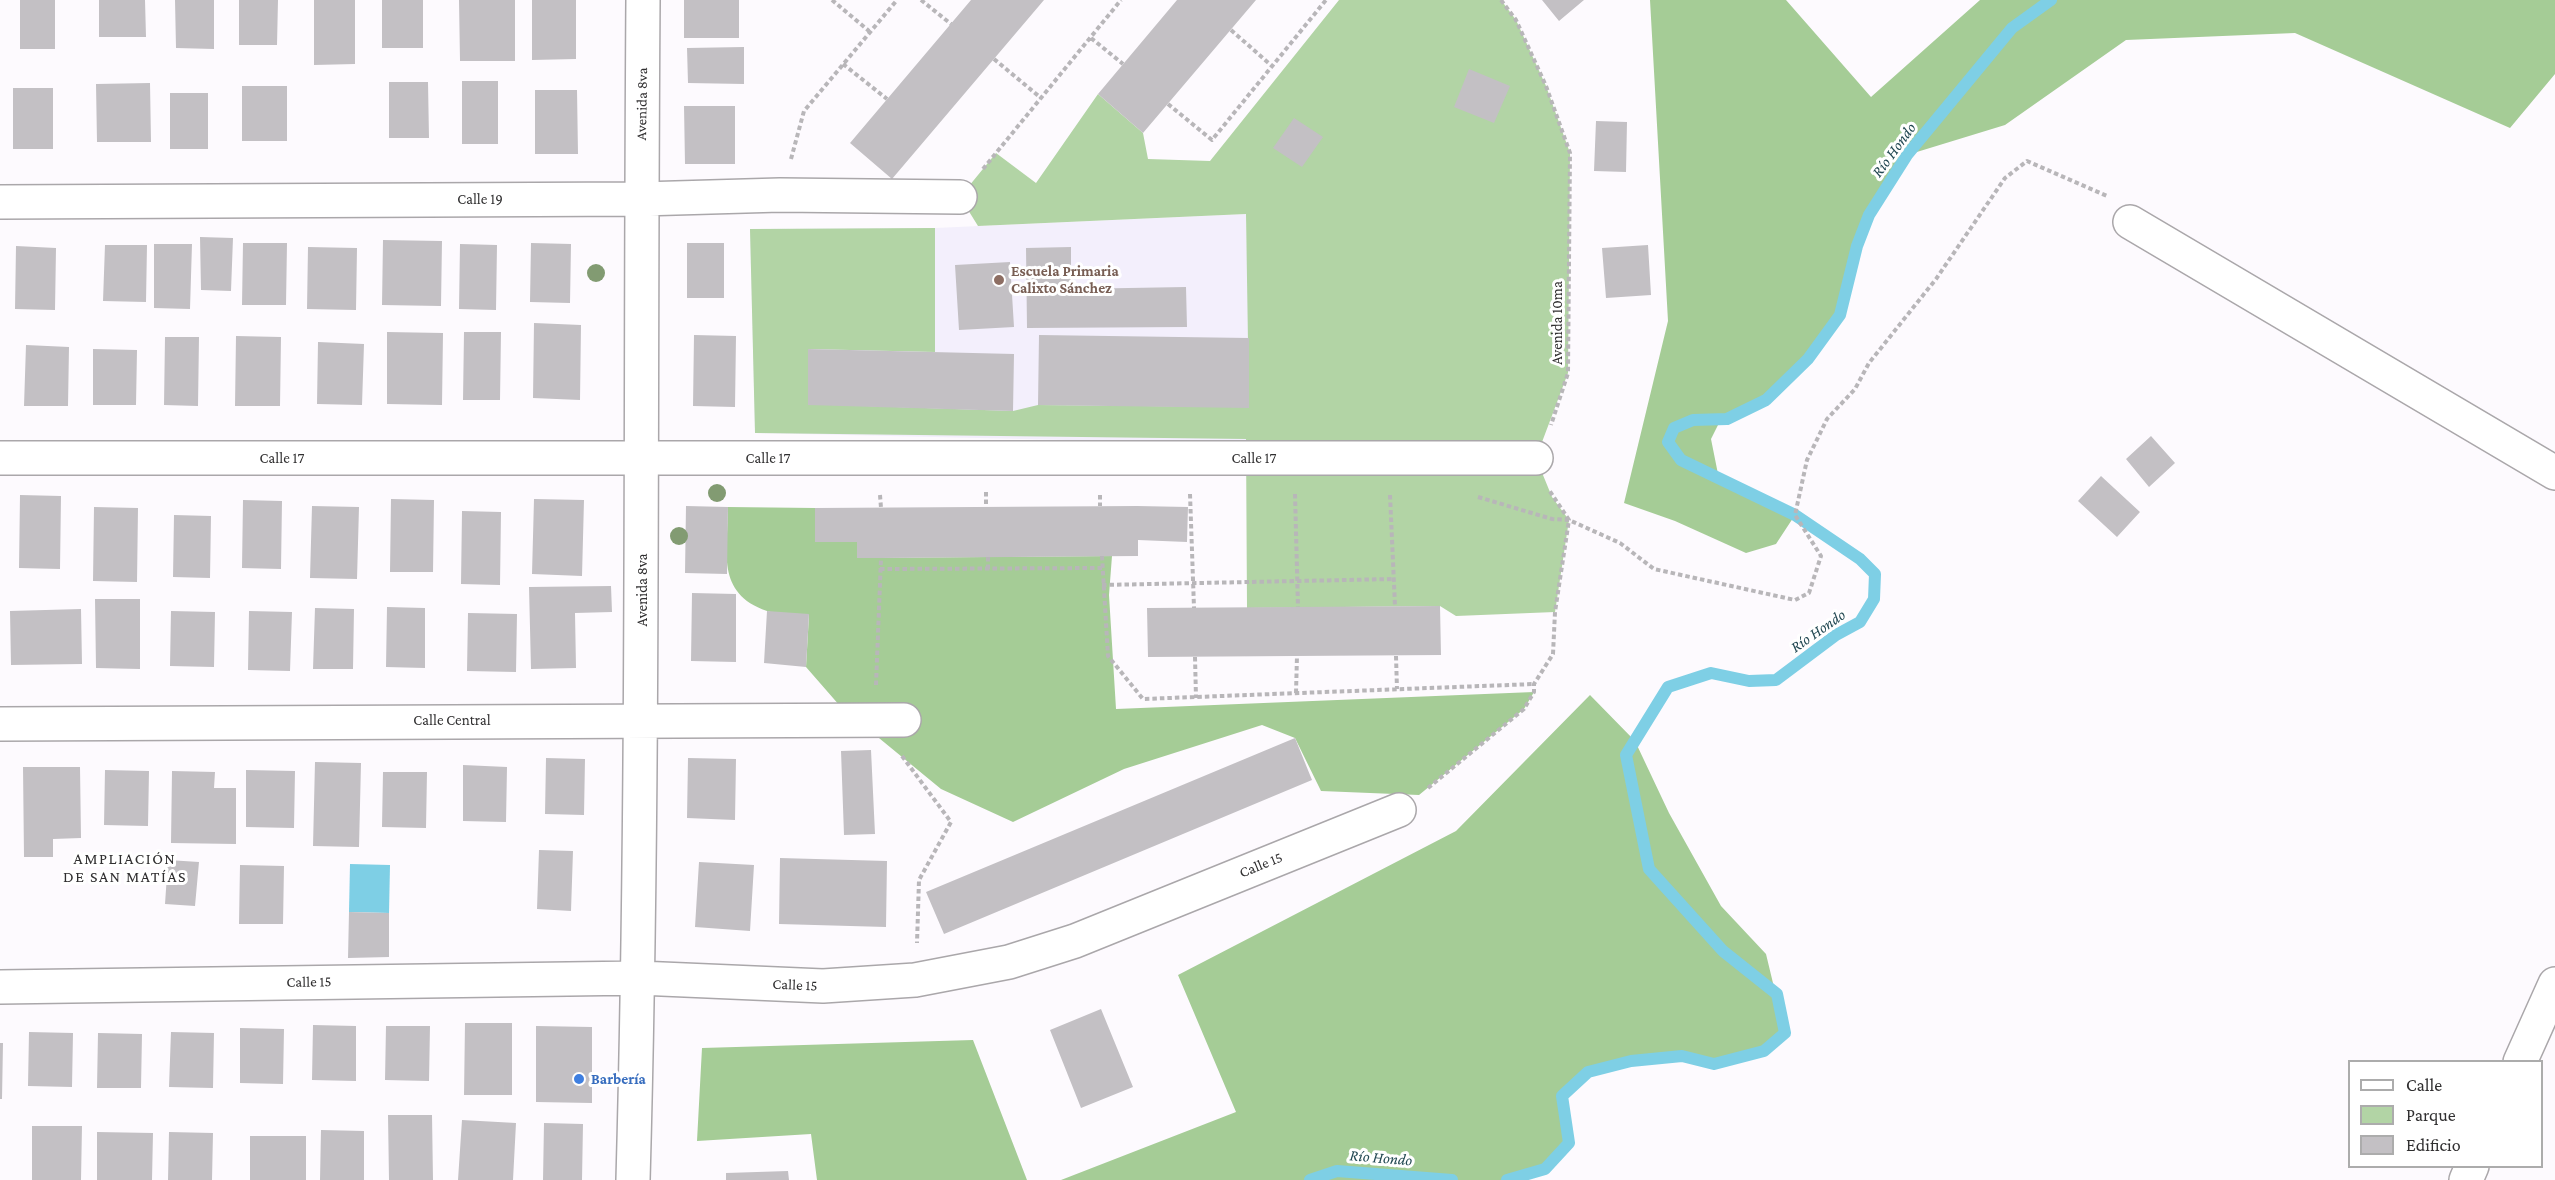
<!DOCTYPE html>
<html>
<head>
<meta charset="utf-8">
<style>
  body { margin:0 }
  #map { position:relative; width:2555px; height:1180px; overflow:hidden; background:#fdfafe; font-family:"Crimson Pro",serif }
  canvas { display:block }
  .legend { position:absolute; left:2348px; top:1060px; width:195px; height:108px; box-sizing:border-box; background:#fff; border:2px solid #acacac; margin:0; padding:8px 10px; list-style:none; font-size:18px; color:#302f30 }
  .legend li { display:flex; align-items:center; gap:12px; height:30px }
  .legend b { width:30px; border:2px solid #acacac }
</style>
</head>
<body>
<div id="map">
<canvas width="2555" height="1180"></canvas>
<ul class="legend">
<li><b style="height:8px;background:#fff"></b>Calle</li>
<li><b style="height:16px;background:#b2d4a5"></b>Parque</li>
<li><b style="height:16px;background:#c3c0c4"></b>Edificio</li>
</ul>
</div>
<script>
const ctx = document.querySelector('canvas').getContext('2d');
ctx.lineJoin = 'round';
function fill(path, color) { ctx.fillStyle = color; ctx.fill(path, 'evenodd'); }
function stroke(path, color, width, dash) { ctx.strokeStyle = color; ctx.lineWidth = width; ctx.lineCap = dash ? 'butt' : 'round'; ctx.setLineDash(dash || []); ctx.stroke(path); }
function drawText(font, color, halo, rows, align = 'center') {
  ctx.font = font + ' "Crimson Pro",serif'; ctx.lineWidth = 6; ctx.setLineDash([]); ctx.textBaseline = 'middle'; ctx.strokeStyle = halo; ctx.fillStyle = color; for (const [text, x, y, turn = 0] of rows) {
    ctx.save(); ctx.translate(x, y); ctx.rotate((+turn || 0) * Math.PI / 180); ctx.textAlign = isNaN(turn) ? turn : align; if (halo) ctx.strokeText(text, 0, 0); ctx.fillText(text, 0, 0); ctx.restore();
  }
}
fill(new Path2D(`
  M1246 214 1249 338 1246 444 755 433 750 229 935 228Z`), '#f3effc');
fill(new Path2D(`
  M1339 0H1501L1516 20 1546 86 1570 153 1568 373 1536 458 1552 497 1569 520 1555 612 1456 616 1440 606 1247 608 1246 439 755 433 750 229 935 228V352L808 349V404L1013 411 1038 405 1249 407 1246 214 978 226 960 197 996 153 1036 183 1098 94 1143 133 1148 159 1210 161Z`), '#b2d4a5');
fill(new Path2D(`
  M1650 0H1786L1871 97 1980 0H2555V74L2510 128 2295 33 2126 40 2005 125 1907 155 1869 215 1857 246 1840 315 1808 359 1766 400 1719 423 1711 439 1719 479 1795 515 1776 544 1746 553 1675 521 1624 503 1668 321Z
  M728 507 815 508V541L857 542 858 558 1112 556 1109 595 1116 709 1534 692 1524 709 1419 795 1321 791 1295 738 1262 725 1124 769 1013 822 941 789 840 706 806 667 809 615C796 613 779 615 767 611 715 593 728 551 728 507Z
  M1590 695 1635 741 1669 813 1721 906 1766 954 1785 1033 1764 1051 1714 1064 1681 1056 1631 1061 1588 1072 1562 1096 1569 1143 1545 1169 1507 1180H1061L1236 1112 1178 975 1456 831Z
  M973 1040 1027 1180H817L811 1134 697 1141 702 1048Z`), '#a5cc96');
fill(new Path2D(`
  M350 864 390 865 389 913 349 912Z`), '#7ecfe5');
stroke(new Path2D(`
  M1310 1180 1337 1171 1452 1180
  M1507 1180 1545 1169 1569 1143 1562 1096 1588 1072 1631 1061 1682 1056 1714 1064 1764 1051 1785 1033 1777 994 1723 951 1649 869 1626 755 1668 687 1711 673 1749 681 1776 680 1836 635 1860 622 1874 599 1875 574 1860 559 1795 515 1681 460 1668 442 1674 428 1693 420 1727 419 1766 400 1808 359 1840 315 1857 246 1869 215 1907 155 2012 28 2051 0`), '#7ecfe5', 12);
fill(new Path2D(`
  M20 0H55V49H20Z
  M99 0H145L146 37H99Z
  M175 0H214V49L176 48Z
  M239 0H278L277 45H239Z
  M314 0H355V64L314 65Z
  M382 0H423V48H382Z
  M459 0H515V61H460Z
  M532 0H576V59L532 60Z
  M684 0H739V38H684Z
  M971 0H1044L892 179 850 143Z
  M1177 0H1256L1143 133 1098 94Z
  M1542 0H1584L1559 21Z
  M744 47V84L688 83 687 48Z
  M1469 69 1510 86 1494 123 1454 107Z
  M462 81H498V144H462Z
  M389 82H428L429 138H389Z
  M150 83 151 142H97L96 84Z
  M242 86H287V141H242Z
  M13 88H53V149H13Z
  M535 90H577L578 154H535Z
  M170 93H208V149H170Z
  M684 106H735V164H685Z
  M1294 118 1323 137 1302 167 1273 148Z
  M1596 121 1627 122 1626 172 1594 171Z
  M200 237 233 238 231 291 201 290Z
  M383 240 442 241 441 306 382 305Z
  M243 243H287L286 305H242Z
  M531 243 571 244 570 303 530 302Z
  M687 243H724V298H687Z
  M154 244H192L190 309 154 308Z
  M460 244 497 245 496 310 459 309Z
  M105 245H147L146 302 103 301Z
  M1648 245 1651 295 1606 298 1602 248Z
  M16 246 56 248 55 310 15 309Z
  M308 247 357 248 356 310 307 309Z
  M1071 247V289L1186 287 1187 327 1027 328 1026 248Z
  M1010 262 1014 327 959 330 955 265Z
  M534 323 581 325 580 400 533 398Z
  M387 332 443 333 442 405 387 404Z
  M464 332H501L500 400H463Z
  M694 335 736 336 735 407 693 406Z
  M1039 335 1249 338V408L1038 405Z
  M236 336 281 337 280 406H235Z
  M165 337H199L198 406 164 405Z
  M318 342 364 344 362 405 317 404Z
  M26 345 69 347 68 406H24Z
  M93 349 137 350 136 405H93Z
  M808 349 1014 354 1013 411 808 405Z
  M2151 436 2175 463 2149 487 2126 459Z
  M2101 476 2140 512 2117 537 2078 501Z
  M20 495 61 496 60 569 19 568Z
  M391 499 434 500 433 572H390Z
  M534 499 584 500 582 576 532 574Z
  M243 500 282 501 281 569 242 568Z
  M312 506 359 507 357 579 310 578Z
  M686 506 728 507 727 574 685 573Z
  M1137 506 1188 507 1187 542 1138 540V556L881 558H857V542H815V508Z
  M94 507 138 508 137 582 93 581Z
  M462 511 501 512 500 585 461 584Z
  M174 515 211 516 210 578 173 577Z
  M611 586 612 612 575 613 576 668 531 669 529 587Z
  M692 593 736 594V662L691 661Z
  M95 599H140V669L96 668Z
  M1440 606 1441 655 1148 657 1147 608Z
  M387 607 425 608V668L386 667Z
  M315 608 354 609 353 669H313Z
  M81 609 82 664 11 665 10 611Z
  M171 611 215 612 214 667 170 666Z
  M249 611 292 612 290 671 248 670Z
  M767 611 809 614 806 667 764 663Z
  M468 613 517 614 516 672 467 671Z
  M1295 738 1312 780 944 934 926 892Z
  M871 750 875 834 844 835 841 751Z
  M546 758 585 759 584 815 545 814Z
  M688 758 736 759 735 820 687 818Z
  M315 762 361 763 359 847 313 846Z
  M463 765 507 767 506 822 463 821Z
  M23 767H80L81 838 53 839V857H24Z
  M105 770 149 771 148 826 104 825Z
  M246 770 295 771 294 828 246 827Z
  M172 771 215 772 214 788H236V844L171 843Z
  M383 772H427L426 828 382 827Z
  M539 850 573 851 571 911 537 909Z
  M780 858 887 861 886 927 779 924Z
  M168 860 199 862 195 906 165 904Z
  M699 862 754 865 750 931 695 927Z
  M240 865 284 866 283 924H239Z
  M349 912 389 913V957L348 958Z
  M1101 1009 1133 1087 1081 1108 1050 1030Z
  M465 1023H512V1095H464Z
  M313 1025 356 1026V1081L312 1080Z
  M386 1026H430L429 1081 385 1080Z
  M536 1026 592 1027V1103L536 1102Z
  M240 1028 284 1029 283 1084 240 1083Z
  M29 1032 73 1033 72 1087 28 1086Z
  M171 1032 214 1033 213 1088 169 1087Z
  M98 1033 142 1034 141 1088H97Z
  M0 1043H3L2 1099H0Z
  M388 1115H432L433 1180H389Z
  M462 1120 516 1123 513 1180H458Z
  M544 1123 583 1124 582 1180H543Z
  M32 1126H82L81 1180H32Z
  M321 1130 364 1131V1180H320Z
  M97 1132 153 1133 152 1180H97Z
  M169 1132 213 1133 212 1180H168Z
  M250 1136H306V1180H250Z
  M788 1171 789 1180H726V1173Z`), '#c3c0c4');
const street = new Path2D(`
  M0 202 641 199 780 195 960 197
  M2130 222 2555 473
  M0 458H1536
  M0 724 904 720
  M0 987 639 978 823 986 915 980 1009 962 1075 941 1399 810
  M2520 1062 2555 984
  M633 1180C644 787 640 393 643 0
  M2466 1180 2472 1166`);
stroke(street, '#aaa7aa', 36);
stroke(new Path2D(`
  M832 0 869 31
  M921 0 951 24
  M1501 0 1516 20 1546 86 1570 153 1568 373 1551 425
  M1231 30 1272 66
  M1091 38 1123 64
  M994 59 1041 98
  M843 64 887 99
  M1168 104 1212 140 1326 0
  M791 159 804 111 897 0
  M983 169 1121 0
  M986 492V507
  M1190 494 1194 608
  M1295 494 1298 607
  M880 495 881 508
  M1100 495V506
  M1390 495 1395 606
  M1478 497 1552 519 1569 520 1620 543 1654 569 1795 600 1809 593 1821 556 1795 515 1807 460 1827 419 1855 389 1869 363 1936 279 2005 178 2027 161 2107 196
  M1102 556 1108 656 1143 699 1534 684
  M988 557V569
  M880 569 1102 568
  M1102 585 1394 579
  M1396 656 1397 689
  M1195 657 1196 698
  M876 685 881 558
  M1296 693 1297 656
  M902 756 951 822 919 880 917 943
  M1428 788 1524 709 1534 692V684L1553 654 1555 612 1569 520 1549 490`), '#b8b6b9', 4, [4.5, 3]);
stroke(street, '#fff', 33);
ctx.fillStyle = '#829b72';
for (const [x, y] of [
  [596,273],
  [717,493],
  [679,536]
]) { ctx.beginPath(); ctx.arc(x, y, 9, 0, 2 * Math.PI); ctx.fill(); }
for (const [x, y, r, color] of [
  [999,280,6,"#8d6e63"],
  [579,1079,6,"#3f7fe0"]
]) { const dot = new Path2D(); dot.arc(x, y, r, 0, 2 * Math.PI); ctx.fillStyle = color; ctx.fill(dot); stroke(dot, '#fff', 2); }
drawText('15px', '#302f30', '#fff', [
  ["Avenida 8va",642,104,-89],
  ["Calle 19",480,199],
  ["Avenida 10ma",1557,323,-90],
  ["Calle 17",282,458],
  ["Calle 17",768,458],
  ["Calle 17",1254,458],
  ["Avenida 8va",642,590,-90],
  ["Calle Central",452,720],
  ["Calle 15",1261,865,-22],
  ["Calle 15",309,982,-1],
  ["Calle 15",795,985,2]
]);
drawText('bold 15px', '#785e54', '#fff', [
  ["Escuela Primaria",1011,271],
  ["Calixto Sánchez",1011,288]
], 'left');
drawText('bold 15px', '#366cbe', '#fff', [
  ["Barbería",591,1079]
], 'left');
drawText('italic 16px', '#224852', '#fff', [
  ["Río Hondo",1894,150,-54],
  ["Río Hondo",1818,631,-35],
  ["Río Hondo",1381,1158,5]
]);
ctx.letterSpacing = '1.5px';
drawText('16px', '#302f30', '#fff', [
  ["AMPLIACIÓN",125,859],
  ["DE SAN MATÍAS",125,877]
]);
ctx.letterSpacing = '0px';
</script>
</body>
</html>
